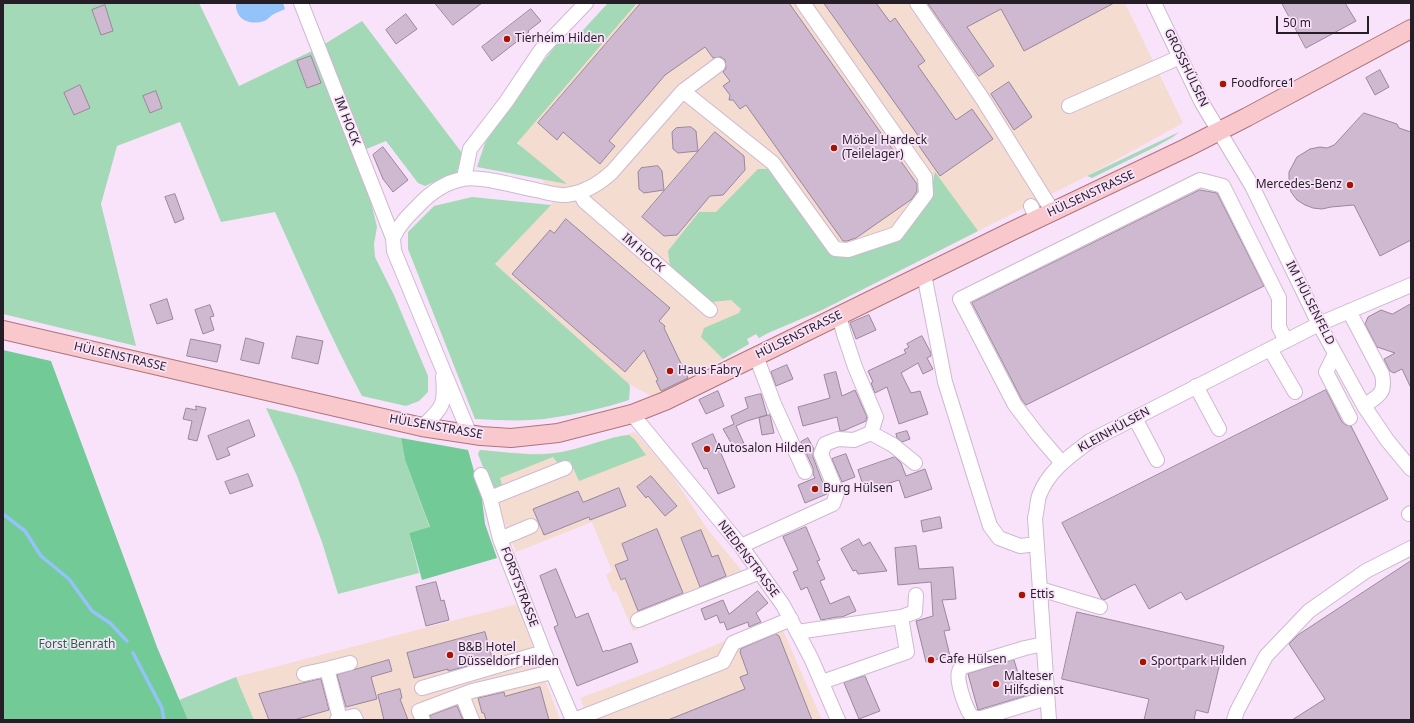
<!DOCTYPE html>
<html>
<head>
<meta charset="utf-8">
<style>
  body { margin:0 }
  #map { position:relative; width:1414px; height:723px; overflow:hidden; background:#f9e3fb; font-family:"Noto Sans",sans-serif }
  canvas { display:block }
  .frame { position:absolute; inset:0; border:4px solid #261e26; pointer-events:none }
  .scale { position:absolute; left:1276px; top:16px; width:93px; height:18px; box-sizing:border-box; border:2px solid #261e26; border-top:0; padding-left:5px; font-size:12px; line-height:14px; white-space:nowrap; color:#261e26; -webkit-text-stroke:3px #f9e3fb; paint-order:stroke }
</style>
</head>
<body>
<div id="map">
<canvas width="1414" height="723"></canvas>
<div class="frame"></div>
<div class="scale">50 m</div>
</div>
<script>
const ctx = document.querySelector('canvas').getContext('2d');
ctx.lineJoin = 'round';
function fill(path, color) { ctx.fillStyle = color; ctx.fill(path, 'evenodd'); }
function stroke(path, color, width, dash) { ctx.strokeStyle = color; ctx.lineWidth = width; ctx.lineCap = dash ? 'butt' : 'round'; ctx.setLineDash(dash || []); ctx.stroke(path); }
function drawText(font, color, halo, rows, align = 'center') {
  ctx.font = font + ' "Noto Sans",sans-serif'; ctx.lineWidth = 3.5; ctx.setLineDash([]); ctx.textBaseline = 'middle'; ctx.strokeStyle = halo; ctx.fillStyle = color; for (const [text, x, y, turn = 0] of rows) {
    ctx.save(); ctx.translate(x, y); ctx.rotate((+turn || 0) * Math.PI / 180); ctx.textAlign = isNaN(turn) ? turn : align; if (halo) ctx.strokeText(text, 0, 0); ctx.fillText(text, 0, 0); ctx.restore();
  }
}
fill(new Path2D(`
  M620 3H1125L1183 123 1087 176 822 310 768 333 759 338 756 334 747 339 749 344 677 386 653 397 629 384 495 264 555 200 510 129Z
  M635 432 670 472 708 530 753 584 731 592 633 631 616 591 613 592 606 575 612 571 592 522 516 552 478 454 480 450 535 454 565 452Z
  M517 604 560 720H254L236 677Z
  M779 621 822 720H589L580 698 660 668 751 630Z`), '#f4dcd1');
fill(new Path2D(`
  M3 3H199L239 86 314 50 371 202 377 227 374 244 375 257 394 295 428 376V392L419 401 406 406 362 396C330 336 303 274 275 212L221 222 180 122 117 146 101 204 136 346 3 314Z
  M608 3H637L517 143 567 184 477 167 485 143 520 91 557 44 572 42Z
  M362 21 462 153 457 172 425 186 418 183 386 141 364 150 323 45Z
  M1179 132 1173 137 1155 147 1092 178 1087 176Z
  M758 169H768L834 257 859 253 884 246 899 239 930 197 935 172 978 231 822 310 768 333 759 338 756 334 747 339 749 344 723 359 701 337 704 328 739 313 741 309 731 300 712 302 670 266 668 251 699 212H716Z
  M472 197 551 205 495 264 629 384 630 387 629 400C604 408 578 414 551 418 526 422 500 420 475 419L408 249V232L434 206Z
  M266 408 401 438 405 460 430 528 409 533 419 573 338 594 322 542 297 476Z
  M629 435 635 440 646 455 579 481 570 461 559 465 553 457 500 478 503 488 493 493 478 454 480 450C508 452 539 458 566 451 587 447 607 437 629 435Z
  M236 677 254 720H188L179 700Z`), '#a3d9b6');
fill(new Path2D(`
  M3 350 51 361 157 647 188 720H3Z
  M401 438 468 450 482 499 485 524 497 558 422 580 409 533 430 527 405 460Z`), '#72cb96');
fill(new Path2D(`
  M236 3H283L285 9C282 11 277 12 274 14 270 16 268 20 264 21 249 26 235 19 236 3Z`), '#93c3f9');
stroke(new Path2D(`
  M3 514 25 531 41 556 69 579 92 611 110 623 127 641
  M133 653 162 708 164 720`), '#93c3f9', 3.5);
const building = new Path2D(`
  M435 3H482L453 25Z
  M641 3H789L917 184V191L912 199 856 238 847 241H843L746 105 740 109 733 100H729L730 95 723 86 730 81 723 72 726 68 725 60 721 57 713 58 705 47 665 75 609 141 615 146 600 164 563 132 557 140 538 123Z
  M824 3H876L890 22 895 18 925 61 918 66 956 120 972 109 993 139 940 176 919 146 923 143Z
  M928 3H1114L1024 51 1001 9 967 27 994 66 979 76Z
  M1282 3H1345L1356 21 1306 48Z
  M105 5 113 31 101 35 92 10Z
  M531 9 541 21 528 31 529 32 492 61 482 47Z
  M406 14 417 29 396 44 386 30Z
  M311 56 321 83 307 88 297 61Z
  M1380 70 1389 87 1375 95 1366 78Z
  M1009 82 1032 117 1014 130 991 94Z
  M80 85 90 108 74 115 64 93Z
  M156 91 162 108 150 113 143 96Z
  M1364 113 1397 124 1399 128 1411 132V240L1380 256 1354 205 1331 207 1322 209 1313 208 1305 205 1297 200 1291 192 1289 183V172L1297 157 1310 149 1320 147 1327 148 1334 145Z
  M691 127 696 131 698 151 678 153 673 149 672 132 676 128Z
  M715 132 744 156 745 170 723 195 710 196 677 235 664 236 642 217Z
  M383 147 408 180 393 192 383 179 373 155Z
  M658 166 662 171 664 190 644 193 639 189 638 172 641 168Z
  M1200 190 1217 193 1264 286 1026 405 1022 400 972 303Z
  M175 194 184 219 175 223 165 197Z
  M566 219 670 308 659 321 665 326 664 328 688 378 661 391 656 381 658 380 644 350 625 372 512 274 550 230 554 233Z
  M167 299 173 319 157 324 150 305Z
  M1411 304V388L1402 369 1394 373 1390 371 1384 359 1395 353 1377 347 1365 324 1368 317 1381 310 1392 314Z
  M210 305 214 316 210 317 214 330 203 334 195 310Z
  M869 315 876 330 856 339 850 323Z
  M297 336 323 341 318 364 292 358Z
  M922 336 931 353V356L927 358 933 369 923 374 918 363 901 373 911 393 920 391 928 414 899 424 887 387 875 393 871 383 873 382 868 371 906 353 904 350 909 347 907 344Z
  M246 338 264 343 259 364 241 360Z
  M191 339 221 345 217 362 187 356Z
  M787 365 793 379 776 386 771 372Z
  M836 372 842 396 855 390 867 417 866 421 843 431H840L837 417 803 426 798 407 830 398 824 375Z
  M1326 390 1342 422 1346 425 1351 426 1388 499 1186 600 1181 592 1149 609 1135 584 1104 600 1101 598 1062 523Z
  M718 391 724 406 706 414 699 400Z
  M761 394 767 415 747 421 736 426 746 448 737 453 723 429 734 424 731 416 748 408 745 398Z
  M196 406 206 408 197 441 188 439 192 421 183 419 186 408 196 410Z
  M770 415 774 433 762 435 759 418Z
  M249 420 255 436 227 448 230 455 217 460 208 436Z
  M907 431 910 439 902 442 897 438 896 434Z
  M713 434 735 487 718 494 707 468 704 469 692 444Z
  M808 438 814 449 813 457 827 494 805 503 798 485 815 478 813 474V468L801 442Z
  M846 454 855 477 842 482 832 459Z
  M895 457 901 463 906 476 925 469 932 489 905 498 899 480 865 491 858 470Z
  M248 474 253 486 230 494 225 482Z
  M651 476 677 506 665 516 648 496 646 498 637 487Z
  M619 488 626 506 590 520 589 517 544 535 533 509 578 491 583 502Z
  M940 517 942 528 923 532 921 521Z
  M806 527 820 560 817 561 825 579 820 581 830 604 849 596 856 611 842 617H837L821 620 807 587 801 590 793 572 798 570 783 537Z
  M657 529 683 593 638 611 625 578 621 580 615 565 628 560 622 544Z
  M701 530 712 557 718 555 726 576 700 587 681 538Z
  M859 539 863 546 870 542 887 571 858 574 856 570 853 571 841 549Z
  M916 546 919 569 953 567 956 599 942 600 950 630 944 631 950 656 926 662 916 621 933 616 931 582 898 585 895 548Z
  M1411 561V720H1292L1325 699 1289 644 1298 635Z
  M556 569 576 618 588 613 603 652 607 650 608 651 631 643 638 662 577 686 554 627 558 625 540 576Z
  M436 582 441 601 444 600 449 620 426 626 416 587Z
  M758 591 768 603 756 613 761 622 749 627 748 622 727 630 724 622 720 623 717 615 705 620 701 609 723 600 729 614Z
  M1077 612 1224 646 1208 713 1196 710 1194 720H1144L1149 699 1062 679Z
  M485 632 492 658 467 664 468 666 448 671V669L414 678 407 653Z
  M776 634 779 636 812 720H668L745 689 740 677 748 674 740 652 741 649Z
  M389 660 392 671 371 677 377 699 346 707 337 675Z
  M1014 660 1025 696 978 710 968 674Z
  M865 676 880 711 859 719 844 683Z
  M321 679 329 710 294 720H269L259 694Z
  M540 687 549 720H486L484 713H482L478 698 504 692 505 696Z
  M400 689 402 698 400 699 408 720H384L378 695Z
  M457 706 463 720H431L430 716Z`);
fill(building, '#ceb9d0');
stroke(building, '#9a879c', 1);
const minor = new Path2D(`
  M301 3 393 238 394 251 470 435
  M917 3 982 98 1053 212
  M1154 3 1202 103 1252 186 1319 324 1364 406 1387 440 1411 469
  M683 91 773 163 835 249 848 250 896 234 926 194 925 177 803 3
  M1069 106 1180 57
  M464 178 470 149 506 102 541 50 586 3
  M580 192 584 201 710 310
  M1031 206 1037 219
  M393 238C399 225 407 217 417 207 429 194 445 182 463 179 480 175 518 187 536 190 545 192 557 196 566 195 584 193 599 184 612 172L683 91 718 65
  M924 274 945 382 990 526 999 538 1020 546 1037 544
  M1349 311 1382 374C1386 394 1379 395 1364 406
  M1270 349 1295 392
  M1335 354 1326 372 1350 418
  M756 356 774 404 805 472
  M1196 386 1219 429
  M632 414 741 546 783 605 811 658 838 720
  M1135 418 1157 460
  M422 427C441 409 446 406 443 377
  M871 433 893 445 915 463
  M1062 463 1038 435 1015 405 960 299 1200 180 1223 186 1279 298V327L1286 341
  M481 475 490 498 500 539 544 652 573 720
  M490 498 565 468
  M1409 514 1411 513
  M500 539 531 526
  M741 546 833 504 836 496 835 488 821 454 825 444 838 439 854 440 871 433 876 417 855 367 844 334 839 316
  M1040 589 1100 607
  M638 620 760 572
  M797 632 901 617 915 612 916 595
  M1044 644 1025 648 969 665C965 666 960 667 959 672 956 680 966 712 973 717 977 719 981 718 985 717L1047 698
  M304 674 327 669
  M822 682 907 652 901 617
  M422 688 544 652
  M462 695 472 720
  M340 719 327 669 350 663
  M337 720 354 716 356 720
  M423 720 419 711 472 691 552 672
  M574 720 723 662 733 643 791 619
  M1049 720 1035 518C1037 511 1037 503 1039 496 1048 471 1070 456 1090 441L1319 324 1411 285
  M1234 720 1237 711 1266 656 1309 611 1366 571 1411 548`);
const major = new Path2D(`
  M3 330 422 427 481 436 511 438 558 433 632 414 665 401 1012 231 1186 148 1247 117 1411 29`);
stroke(minor, '#ceb9d0', 16);
stroke(major, '#ac757d', 20);
stroke(minor, '#fff', 14);
stroke(major, '#f8c8cd', 18);
for (const [x, y, r, color] of [
  [507,39,4,"#a61400"],
  [1223,84,4,"#a61400"],
  [834,148,4,"#a61400"],
  [1350,185,4,"#a61400"],
  [670,371,4,"#a61400"],
  [707,449,4,"#a61400"],
  [815,489,4,"#a61400"],
  [1022,595,4,"#a61400"],
  [450,655,4,"#a61400"],
  [931,660,4,"#a61400"],
  [1143,662,4,"#a61400"],
  [996,684,4,"#a61400"]
]) { const dot = new Path2D(); dot.arc(x, y, r, 0, 2 * Math.PI); ctx.fillStyle = color; ctx.fill(dot); stroke(dot, '#f9e3fb', 1.5); }
drawText('12px', '#261e26', '#f9e3fb', [
  ["Tierheim Hilden",515,39],
  ["Foodforce1",1231,84],
  ["Möbel Hardeck",842,141],
  ["(Teilelager)",842,155],
  ["Mercedes-Benz",1342,185,"right"],
  ["Haus Fabry",678,371],
  ["Autosalon Hilden",715,449],
  ["Burg Hülsen",823,489],
  ["Ettis",1030,595],
  ["B&B Hotel",458,648],
  ["Düsseldorf Hilden",458,662],
  ["Cafe Hülsen",939,660],
  ["Sportpark Hilden",1151,662],
  ["Malteser",1004,677],
  ["Hilfsdienst",1004,691]
], 'left');
drawText('12px', '#261e26', '#f9e3fb', [
  ["GROSSHÜLSEN",1186,68,64],
  ["IM HOCK",347,121,69],
  ["HÜLSENSTRASSE",1091,194,-25],
  ["IM HOCK",643,253,41],
  ["IM HÜLSENFELD",1310,303,63],
  ["HÜLSENSTRASSE",799,335,-26],
  ["HÜLSENSTRASSE",120,357,13],
  ["HÜLSENSTRASSE",436,427,10],
  ["KLEINHÜLSEN",1114,430,-29],
  ["NIEDENSTRASSE",748,559,53],
  ["FORSTSTRASSE",519,587,69]
]);
drawText('12px', '#266643', '#f9e3fb', [
  ["Forst Benrath",77,645]
]);
</script>
</body>
</html>
